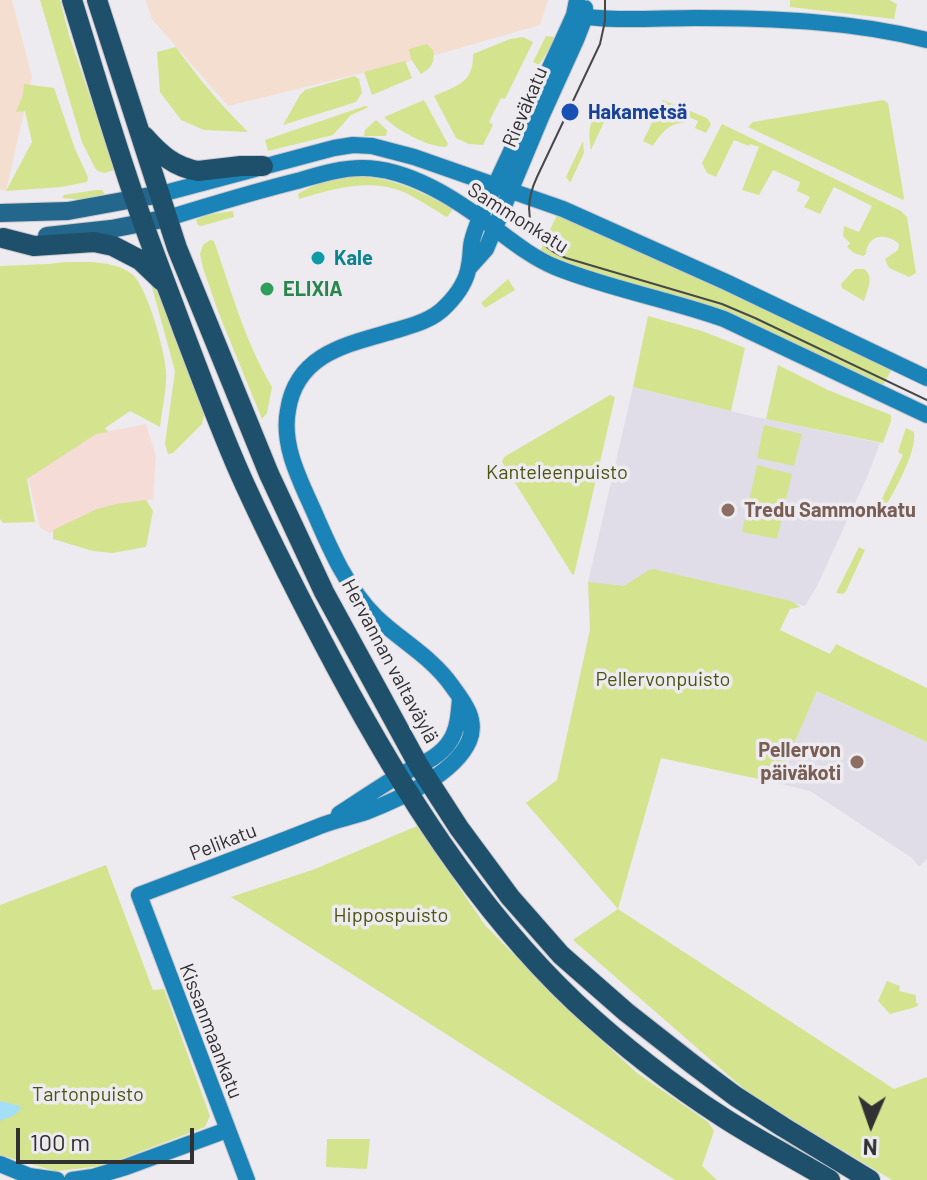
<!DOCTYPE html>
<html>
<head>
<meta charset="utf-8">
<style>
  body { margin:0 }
  #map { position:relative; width:927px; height:1180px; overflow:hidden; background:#edebf0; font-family:Barlow,sans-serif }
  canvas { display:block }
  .north { position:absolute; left:831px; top:1084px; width:80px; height:80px; -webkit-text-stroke:6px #edebf0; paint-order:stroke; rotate:182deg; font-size:22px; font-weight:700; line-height:32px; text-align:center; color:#313032 }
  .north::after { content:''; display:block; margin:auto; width:28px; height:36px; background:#313032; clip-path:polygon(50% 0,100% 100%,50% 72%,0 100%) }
  .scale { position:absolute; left:16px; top:1128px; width:178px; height:36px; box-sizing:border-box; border:4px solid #313032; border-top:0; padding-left:10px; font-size:24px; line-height:28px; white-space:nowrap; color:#313032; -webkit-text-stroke:6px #edebf0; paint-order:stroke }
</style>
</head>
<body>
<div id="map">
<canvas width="927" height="1180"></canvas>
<div class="north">N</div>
<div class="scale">100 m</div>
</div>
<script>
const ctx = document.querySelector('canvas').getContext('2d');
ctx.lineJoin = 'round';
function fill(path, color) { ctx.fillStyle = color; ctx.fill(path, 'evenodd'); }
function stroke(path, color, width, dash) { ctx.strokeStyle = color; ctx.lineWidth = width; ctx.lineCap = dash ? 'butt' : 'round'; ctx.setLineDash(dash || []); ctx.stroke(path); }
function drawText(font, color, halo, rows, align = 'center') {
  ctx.font = font + ' Barlow,sans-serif'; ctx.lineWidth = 7; ctx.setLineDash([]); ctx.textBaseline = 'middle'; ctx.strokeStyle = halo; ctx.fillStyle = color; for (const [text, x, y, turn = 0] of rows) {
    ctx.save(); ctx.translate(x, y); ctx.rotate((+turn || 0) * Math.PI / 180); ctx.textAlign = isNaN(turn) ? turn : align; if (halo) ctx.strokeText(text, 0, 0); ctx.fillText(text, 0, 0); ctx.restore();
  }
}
fill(new Path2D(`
  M0 0H12L32 77 6 191 0 190Z
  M146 0H548L540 25 435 55 228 106 152 19Z`), '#f3ded0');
fill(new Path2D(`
  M146 424 156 456 153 499 108 509 50 533 40 528 21 448Z`), '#f6dcd6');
fill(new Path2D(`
  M633 387 747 415 880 443 868 475 817 586 805 606 791 603 757 619 588 582Z
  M817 691 927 742V859L919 867 912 858 810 791 777 783Z`), '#e0dde8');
fill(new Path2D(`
  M40 0H60L69 35 115 170 104 173 98 171 95 168 82 142Z
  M790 0H889L897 4 894 19 790 7Z
  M546 36 556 37 539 65 533 62Z
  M523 37 533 42 505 99 501 98 489 122 493 125 483 145 469 144 456 138 434 96C456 86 474 83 473 54L510 39Z
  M427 44 433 50C435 63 432 67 421 74L411 59 409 49Z
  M176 47C198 78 221 105 248 132L204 130 181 120 160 92 157 52Z
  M405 61 412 78 372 95 364 72Z
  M354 76 359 79 362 93 356 102 283 125 300 95 305 90Z
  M24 84 54 88 75 149 88 177 87 182 61 187 6 191 32 142 25 111 16 112 23 95Z
  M424 100 448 144 446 147C428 147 396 130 384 117Z
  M663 100 707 118 711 124 706 133 695 128 698 121 687 116 684 123C670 122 660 134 653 146L643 141Z
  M883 100 888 103 904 198 903 200 748 127 753 122Z
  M612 105 591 150C587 124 590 118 612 105Z
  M365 106 369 107 351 115 333 135 268 151 265 140Z
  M376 120 387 130 386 136H364L365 130Z
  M722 124 901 211 907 217 916 273 909 277 889 268 885 259 898 250 899 244C886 232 867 235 866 254L863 256 854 253 847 247 850 243 843 236 844 226 859 232 872 206 834 187 820 214 804 207 810 197 797 191 800 182 773 170 759 195 742 190 759 147 750 144 749 146 734 140 716 177 707 173 702 163Z
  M583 141 584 153 570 183 566 177Z
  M356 176C392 177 421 192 453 209L448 216 446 217C434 209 421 201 408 194 373 177 335 188 299 199L298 194C316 183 334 178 356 176Z
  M96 190H102L105 194 85 200 62 198 64 195Z
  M233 211 234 217 201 226 198 225 196 220 206 215Z
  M557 215 591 227 893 367 881 389 734 319 578 271 540 251Z
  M210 240 214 241C231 290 245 342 272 387L267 413 262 419 219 314 203 268 200 254 203 245Z
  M66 262C87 262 114 260 132 274 147 286 165 351 166 371 167 389 162 409 160 427L130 411 105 428 108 432 96 434 27 479 35 522 3 523 0 519V266L49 264Z
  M855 269H864C875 277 867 290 864 301L842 288 841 284Z
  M508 279 515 290 485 308 481 303Z
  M150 280 157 289 204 415 202 424 173 453 168 454 165 444 175 371Z
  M648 316 702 331 745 348 731 411 633 387Z
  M778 365 828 390 891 415V421L883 443 766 419Z
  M610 395 615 397 574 575 572 574 502 462 504 457Z
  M764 425 802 434 794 466 757 458Z
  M906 428 914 432C917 454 893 492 883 512L877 509 903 455 898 452Z
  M757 465 792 474 777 539 742 532Z
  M146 500 153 511 146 547 112 553 93 551 53 539V530L97 509 116 504Z
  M859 547 865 550 846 591 843 594 836 593Z
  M653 569 791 601 800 607 790 609 780 630 830 654 836 644 927 688V742L817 691 777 783 661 758 618 909 894 1089 927 1077V1180H892L751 1095 573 940 618 909 526 803 557 780 590 630 588 582 624 586 649 570Z
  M417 826 485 925 561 1003 637 1073 708 1122 714 1131 702 1166 717 1180H675L231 897 315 869Z
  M106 865 153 990 164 989 210 1116 205 1127 103 1166 55 1171 0 1155V905Z
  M887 981 900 986 899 991 916 995V1003L919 1004 916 1007 890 1014 878 1001Z
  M327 1139H370L367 1169 326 1167Z`), '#d4e38e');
fill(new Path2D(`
  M0 1101 20 1106 21 1108 15 1115 0 1121Z`), '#a4def7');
const secondary = new Path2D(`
  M574 15C615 22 655 18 696 18 773 18 851 21 927 40
  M161 194 334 148 353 145 372 146 414 157 563 209 726 282 927 378
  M168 218C210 205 253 192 297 181 318 175 340 168 362 168 409 168 457 200 493 227 513 242 533 258 555 267 609 289 668 299 724 319L927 415
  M469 268 486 249 542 115 576 40 585 17V8
  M339 814C359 801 378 788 398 776 416 766 439 759 450 741 458 729 459 712 460 698
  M0 1164 29 1176 57 1180
  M72 1180 93 1177 126 1167 227 1130
  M247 1180 139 895C199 872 260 850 320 826 335 820 351 817 366 812 399 799 454 775 469 741 478 720 464 702 452 686 432 657 401 641 376 617 347 588 331 551 315 514 301 482 281 446 288 410 297 352 350 344 397 330 414 325 433 320 446 306 457 295 467 281 469 265 471 257 470 249 472 241 474 233 477 225 480 218L565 35 574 15 577 0`);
const primary = new Path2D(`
  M0 213 68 211 161 194
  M47 236 111 229 168 218`);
const highway = new Path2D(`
  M72 0C90 58 107 116 126 173 143 226 164 278 183 330 203 382 222 435 245 485 273 546 304 607 336 667 401 788 475 907 575 1002 621 1045 671 1084 724 1118 758 1140 795 1159 830 1180
  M97 0 177 248 269 474 324 592 419 766 459 828 510 897 561 955 626 1012 691 1063 735 1096 783 1127 870 1180
  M144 136C160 154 174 167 198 171L241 166H263
  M3 238 34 246 94 242 113 246 140 260 162 281`);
stroke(secondary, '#cbc9ce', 18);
stroke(primary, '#cbc9ce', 20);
stroke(highway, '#cbc9ce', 22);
stroke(secondary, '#1a84b8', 16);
stroke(primary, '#24678c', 18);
stroke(highway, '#1f506b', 20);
stroke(new Path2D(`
  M605 0V21L600 44 537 177C521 211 529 243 566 258L722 304 755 318 927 400`), '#484749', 2);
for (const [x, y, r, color] of [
  [570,112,10,"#1a4fb4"],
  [318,258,8,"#0f9aa8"],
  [267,289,8,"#2e9e5b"],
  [728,510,8,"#8d6e63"],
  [857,762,8,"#8d6e63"]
]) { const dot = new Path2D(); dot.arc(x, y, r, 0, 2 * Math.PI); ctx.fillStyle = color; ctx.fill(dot); stroke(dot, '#edebf0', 3); }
drawText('20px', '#313032', '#edebf0', [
  ["Rieväkatu",525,107,-67],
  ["Sammonkatu",518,218,32],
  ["Hervannan valtaväylä",390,661,62],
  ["Pelikatu",223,842,-21],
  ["Kissanmaankatu",211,1031,69]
]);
drawText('bold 20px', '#164399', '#edebf0', [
  ["Hakametsä",588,112]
], 'left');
drawText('bold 20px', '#0d838f', '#edebf0', [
  ["Kale",334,258]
], 'left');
drawText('bold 20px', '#27864d', '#edebf0', [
  ["ELIXIA",283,289]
], 'left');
drawText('20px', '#4b5412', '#edebf0', [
  ["Kanteleenpuisto",557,472],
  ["Pellervonpuisto",663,679],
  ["Hippospuisto",391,915],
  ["Tartonpuisto",88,1094]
]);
drawText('bold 20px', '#785e54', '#edebf0', [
  ["Tredu Sammonkatu",744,510],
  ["Pellervon",841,750,"right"],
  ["päiväkoti",841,773,"right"]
], 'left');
</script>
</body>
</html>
